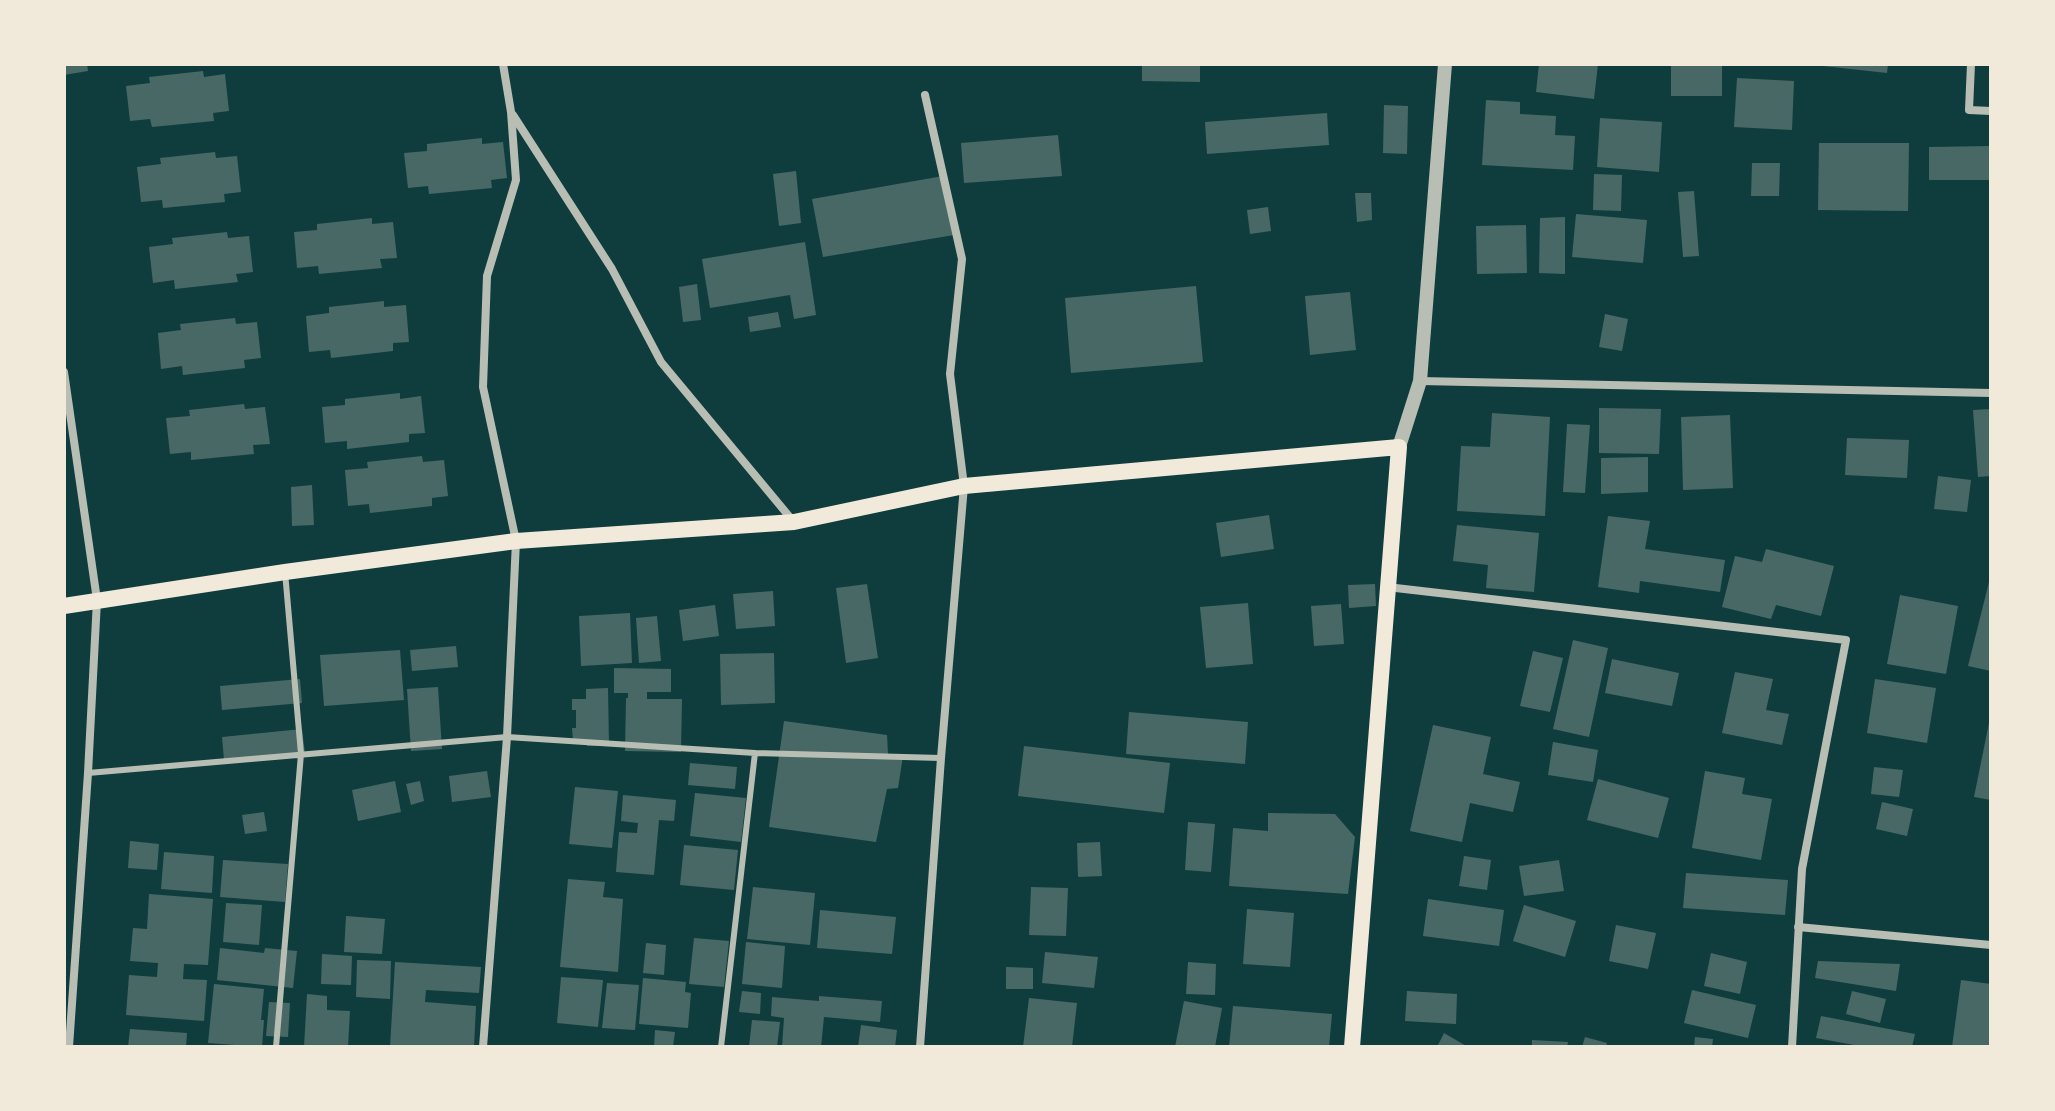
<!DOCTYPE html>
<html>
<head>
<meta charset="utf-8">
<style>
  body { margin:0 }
  #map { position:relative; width:2055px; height:1111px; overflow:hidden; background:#0f3d3e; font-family:Barlow,sans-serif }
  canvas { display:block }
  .frame { position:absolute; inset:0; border:66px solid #f1e9da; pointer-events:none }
</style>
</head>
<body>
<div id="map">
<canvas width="2055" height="1111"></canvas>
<div class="frame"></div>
</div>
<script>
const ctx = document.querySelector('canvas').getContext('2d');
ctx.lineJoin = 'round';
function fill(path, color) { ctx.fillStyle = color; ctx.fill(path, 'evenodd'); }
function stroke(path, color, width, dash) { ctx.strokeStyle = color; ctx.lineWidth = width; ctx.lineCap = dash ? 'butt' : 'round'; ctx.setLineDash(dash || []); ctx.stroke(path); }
fill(new Path2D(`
  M64 64H87L88 71 64 75Z
  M1142 64H1200V82L1142 81Z
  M1539 64H1598L1594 99 1536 92Z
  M1671 64H1722V96H1671Z
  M1823 64H1888L1887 73 1823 66Z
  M203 71 204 77 225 74 229 111 213 113 214 121 152 127 150 119 130 121 126 86 150 83 149 77Z
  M1737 78 1794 81 1792 130 1734 127Z
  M1486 100 1520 102V114L1556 116 1555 135 1575 136 1573 170 1482 165Z
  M1384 105 1408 106 1407 154 1383 153Z
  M1327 113 1329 145 1207 154 1205 122Z
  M1600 118 1662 122 1659 172 1597 167Z
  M1058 135 1062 176 964 183 961 143Z
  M482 138V144L503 142 507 178 491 180 492 188 429 194 428 186 408 188 404 153 427 151V144Z
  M1819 143H1909L1908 211 1818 210Z
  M1991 146 1990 180H1929V147Z
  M215 152 216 158 237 156 241 192 224 194 225 202 163 208 162 200 141 202 137 167 161 164 160 158Z
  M1752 163H1780L1779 196H1751Z
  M796 171 801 223 779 226 773 174Z
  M1594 174 1622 175 1621 211 1593 210Z
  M943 176 954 235 823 257 812 199Z
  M1694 191 1699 256 1683 257 1678 192Z
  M1355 193H1371L1372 220 1357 222Z
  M1268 207 1271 231 1250 234 1247 210Z
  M1576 214 1647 220 1643 263 1572 257Z
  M1565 217V274L1539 273 1540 218Z
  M372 218V224L393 222 397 258 380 259 382 268 319 274 318 266 297 268 294 232 317 230V224Z
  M1526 225 1527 273 1477 274 1476 226Z
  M227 232 228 238 249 236 253 272 236 274 238 282 175 289 174 280 153 283 149 247 173 244 172 238Z
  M805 242 816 315 794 319 790 295 710 308 702 259Z
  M697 284 701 320 683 322 679 287Z
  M1196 286 1203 362 1071 373 1065 298Z
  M1350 292 1356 350 1310 355 1305 296Z
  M384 301V307L406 305 409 342 393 343V351L331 358 330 350 309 352 306 316 329 313V307Z
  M778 312 781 327 750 332 748 317Z
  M1605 314 1628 319 1622 351 1599 347Z
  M235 318 236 324 257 322 261 358 244 360 245 368 183 375 182 366 161 369 158 333 181 330 180 324Z
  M400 393V399L421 396 425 433 409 434V442L347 449V441L325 443 322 407 345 405V399Z
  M244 404 245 409 265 407 270 444 253 445 254 454 191 460V452L170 454 166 418 190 416 189 410Z
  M1599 408 1661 409 1659 454 1599 453Z
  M1991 409V476L1978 477 1973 410Z
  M1492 413 1550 417 1545 516 1457 511 1461 446 1490 447Z
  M1730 415 1733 488 1683 490 1681 417Z
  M1567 424 1590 425 1585 493 1563 492Z
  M1847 438 1909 440 1907 478 1845 475Z
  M422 456 423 462 444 460 448 496 432 498V506L370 513 369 504 348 506 345 470 368 468 367 462Z
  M1648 457V492L1601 494V458Z
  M1938 476 1971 480 1967 512 1934 509Z
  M312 485 314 525 292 526 291 487Z
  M1269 515 1274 549 1221 557 1216 523Z
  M1608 516 1650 521 1645 549 1725 560 1720 592 1640 581 1639 593 1598 587Z
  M1457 525 1539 533 1534 592 1486 588 1488 565 1453 561Z
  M1766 549 1834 566 1821 616 1776 605 1771 619 1722 607 1735 556 1762 562Z
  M1990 578H1991V671L1968 666Z
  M867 584 878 658 846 663 836 588Z
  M1375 584 1376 606 1349 608 1348 585Z
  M773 591 775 626 736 629 733 594Z
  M1900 595 1958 606 1946 674 1887 664Z
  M1248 603 1253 664 1206 668 1200 607Z
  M1341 604 1344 644 1314 646 1311 606Z
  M715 605 719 636 683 641 679 610Z
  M630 613 632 663 581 666 579 616Z
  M657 616 661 661 639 663 636 618Z
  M1573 640 1608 648 1589 737 1553 729Z
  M456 646 458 667 412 671 410 650Z
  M400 650 404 700 324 706 320 655Z
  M1533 651 1563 658 1550 712 1520 706Z
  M774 653 775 703 721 705 720 654Z
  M1612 659 1679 673 1672 706 1605 693Z
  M614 668 671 669V692H647V699H682L681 752 625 751 626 698H628V693H614Z
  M1735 672 1773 679 1766 710 1789 714 1782 745 1722 733Z
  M300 679 302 703 222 710 220 686Z
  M1875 679 1936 688 1927 743 1867 733Z
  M438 687 442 749 411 751 407 689Z
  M608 688 609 746H587L586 740H573L572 728H576V710H572V699H586V689Z
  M1129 712 1248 722 1245 764 1126 754Z
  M1990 718H1991V800L1974 797Z
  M784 721 887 735 888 754 903 756 898 788 887 789 876 842 769 827Z
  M1433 725 1491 737 1483 774 1520 782 1513 812 1470 803 1462 842 1410 831Z
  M302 729 305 753 224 760 222 737Z
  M1553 742 1598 750 1593 782 1548 775Z
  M1024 746 1170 763 1164 813 1018 796Z
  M690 763 737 767 735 789 688 785Z
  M1874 767 1903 770 1899 797 1871 794Z
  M487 771 491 797 452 802 449 776Z
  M1705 771 1745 778 1742 794 1772 799 1761 860 1692 848Z
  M1598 779 1669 798 1658 838 1587 820Z
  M395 781 401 812 358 821 352 790Z
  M420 781 424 801 411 805 406 784Z
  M575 787 618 791 612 848 569 844Z
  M695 793 746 798 741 842 690 836Z
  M623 795 676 800 674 821 659 820 654 875 616 872 619 832 637 833 638 823 621 821Z
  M1882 802 1913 809 1907 836 1876 829Z
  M264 812 267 831 245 834 242 815Z
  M1268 813 1335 814 1355 837 1348 894 1229 886 1233 828 1268 831Z
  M1188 822 1215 824 1211 872 1185 870Z
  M130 841 159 844 157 870 128 868Z
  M1100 842 1102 876 1078 877 1077 843Z
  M684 845 738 850 734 890 680 885Z
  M164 852 214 856 212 893 161 889Z
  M1464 856 1491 860 1487 890 1459 886Z
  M223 860 288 864 285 902 220 897Z
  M1559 860 1564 891 1524 896 1519 866Z
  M1686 873 1788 880 1785 915 1683 908Z
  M568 879 605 882 603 897 623 899 618 972 560 967Z
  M753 887 815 893 810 945 747 939Z
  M1031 887 1068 888 1066 936 1029 935Z
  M149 894 213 899 208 965 184 964 183 979 207 980 204 1021 126 1015 129 975 157 977 158 963 130 961 133 928 147 929Z
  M1428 899 1504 910 1499 946 1423 936Z
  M226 903 262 905 259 945 223 942Z
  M1524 905 1576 921 1565 957 1513 941Z
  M1247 909 1294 913 1290 967 1243 964Z
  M820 910 896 917 892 954 817 948Z
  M346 916 385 919 382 954 344 952Z
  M1616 925 1656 933 1648 969 1609 961Z
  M694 938 729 941 724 987 689 984Z
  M746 942 785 946 782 988 742 984Z
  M646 943 666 945 664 975 643 973Z
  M220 948 264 953 265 948 297 951 293 988 217 980Z
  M1045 952 1098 957 1094 988 1042 983Z
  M1711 953 1747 962 1740 994 1704 986Z
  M322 954 352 956 351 985 321 984Z
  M357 960 391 961 390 999 356 997Z
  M1818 961 1900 964 1896 991 1815 978Z
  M395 962 481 967 479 993 426 990 425 1002 476 1006 474 1047H390Z
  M1188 962 1216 964 1215 995 1186 994Z
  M1006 967 1033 968V989H1006Z
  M561 977 603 980 598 1027 557 1023Z
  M643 978 686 982 685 992 691 993 688 1028 639 1024Z
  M1961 980 1991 984 1990 1047H1952Z
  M607 983 639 985 635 1030 602 1028Z
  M214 984 264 989 261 1020H264L262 1047 208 1043Z
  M1692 990 1756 1005 1748 1038 1684 1023Z
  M742 991 761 993 760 1014 739 1012Z
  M1407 991 1457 994 1456 1024 1405 1021Z
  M1852 991 1886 999 1880 1023 1846 1014Z
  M307 994 327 996V1010L350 1011 348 1047H304Z
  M819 996 882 1001 880 1022 824 1017 821 1047H782L784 1018 771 1016 772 997 819 1001Z
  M1029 998 1077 1003 1072 1047H1023Z
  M1184 1001 1222 1008 1215 1047H1175Z
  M269 1002 290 1003 288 1037 266 1036Z
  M1233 1006 1332 1014 1329 1047H1229Z
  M1821 1016 1915 1034 1912 1047H1865L1816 1038Z
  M752 1020 780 1022 777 1047H749Z
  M861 1025 897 1030 895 1047H858Z
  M130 1029 187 1033 186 1047H128Z
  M655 1030 675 1032 673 1047H654Z
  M1444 1033 1468 1047H1437Z
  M1585 1037 1607 1043 1606 1047H1582Z
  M1695 1037 1713 1039 1712 1047H1694Z
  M1532 1040 1568 1042 1567 1047H1532Z`), '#486865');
stroke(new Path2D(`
  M88 773 507 737 755 753 941 758
  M276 1047 301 754 285 572
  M721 1047 755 753`), '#b8beb3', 6);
stroke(new Path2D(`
  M1971 64 1969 110 1991 111
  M513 115 612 269 661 362 793 521
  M64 372 97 600 88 773 69 1047
  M1420 381 1991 393
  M1387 587 1846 640 1802 869 1792 1047
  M1798 927 1991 945
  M483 1047 507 737 516 541 483 387 487 276 516 180 511 112 503 64
  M920 1047 941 758 964 486 950 374 962 259 925 95`), '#b8beb3', 8);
stroke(new Path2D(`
  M1399 447 1420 381 1445 64`), '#b8beb3', 14);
stroke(new Path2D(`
  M64 606 285 572 516 541 794 522 964 486 1399 447 1352 1047`), '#f1e9da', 16);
</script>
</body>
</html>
